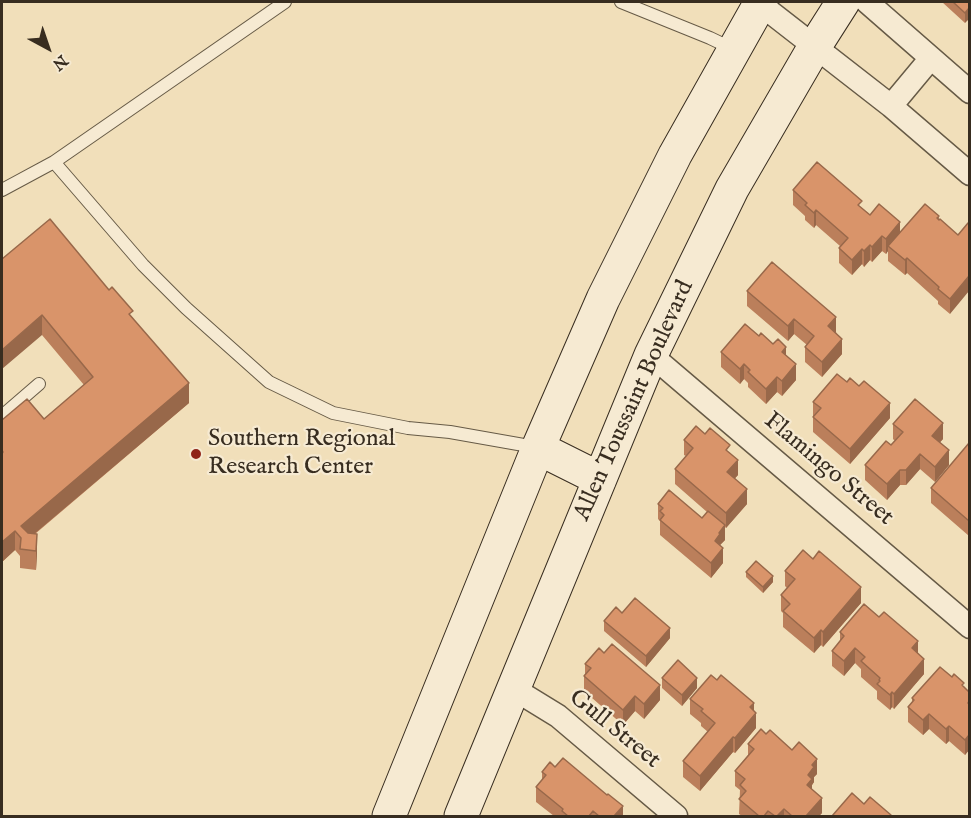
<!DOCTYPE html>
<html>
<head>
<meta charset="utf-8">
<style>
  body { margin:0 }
  #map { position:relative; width:971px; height:818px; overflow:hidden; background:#f1dfba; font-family:"IM FELL English",serif }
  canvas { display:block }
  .frame { position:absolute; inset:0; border:3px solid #382d20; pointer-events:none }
  .north { position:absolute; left:18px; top:18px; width:60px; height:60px; -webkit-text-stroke:4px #f6ead2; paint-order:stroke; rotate:140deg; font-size:16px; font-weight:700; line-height:24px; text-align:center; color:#382d20 }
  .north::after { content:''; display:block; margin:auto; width:21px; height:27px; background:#382d20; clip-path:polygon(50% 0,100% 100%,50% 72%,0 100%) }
</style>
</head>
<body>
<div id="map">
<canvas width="971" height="818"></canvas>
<div class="frame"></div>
<div class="north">N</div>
</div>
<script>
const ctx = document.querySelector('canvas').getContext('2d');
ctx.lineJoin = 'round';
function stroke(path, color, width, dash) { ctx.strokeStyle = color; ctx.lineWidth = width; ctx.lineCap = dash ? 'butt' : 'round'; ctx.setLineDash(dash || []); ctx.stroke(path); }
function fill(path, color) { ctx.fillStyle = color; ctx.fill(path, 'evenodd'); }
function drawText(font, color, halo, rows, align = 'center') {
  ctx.font = font + ' "IM FELL English",serif'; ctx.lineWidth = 4.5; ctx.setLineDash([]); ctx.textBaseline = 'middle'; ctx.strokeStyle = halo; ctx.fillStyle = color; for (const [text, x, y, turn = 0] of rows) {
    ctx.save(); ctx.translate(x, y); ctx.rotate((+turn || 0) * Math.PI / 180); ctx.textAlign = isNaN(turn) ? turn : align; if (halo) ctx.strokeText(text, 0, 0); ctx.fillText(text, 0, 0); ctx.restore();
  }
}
const service = new Path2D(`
  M621 2 710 38 733 49
  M54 162 285 2
  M2 189V190L54 162 143 265 186 308 269 382 333 413 408 428 450 432 535 447
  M2 416 39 384`);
const minor = new Path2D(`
  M867 2 970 92
  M760 4 891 106 970 174
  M891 106 931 58
  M651 355 970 627
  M514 689 558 716 676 816`);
const secondary = new Path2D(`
  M538 448 600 479
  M389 816 538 448 603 299 675 155 761 2
  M461 816 651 355 732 189 815 46 843 2`);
stroke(service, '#665a46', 14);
stroke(minor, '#665a46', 25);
stroke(secondary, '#382d20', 35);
stroke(service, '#f6ead2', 12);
stroke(minor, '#f6ead2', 22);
stroke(secondary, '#f6ead2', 33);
fill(new Path2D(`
  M942 2H969L965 23Z
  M793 190 862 208 870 215 900 232 939 216V220L958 235 950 314 938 304V301L907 273 905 275 888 261V251L886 254 882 251 872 262 870 260 864 267 862 264 852 275 839 263V248L840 246 816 225 814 228 805 220V216L793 205Z
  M2 259 109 290 133 318 189 403 35 534 37 553 36 570 20 568V556L15 550 2 562V420L44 419 84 385 42 335Z
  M747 291 836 332 842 354 822 377 805 362V347L807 345 794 334 788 341 747 306Z
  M759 336 786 356 796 380 782 396 777 392 766 404 748 387V383L744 379 740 384 721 367V352Z
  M813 402 890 418 850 464 813 432Z
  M893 424 943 439 940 442 949 465 935 482 920 469 906 485H900L887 500 865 480V465L891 445 895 441 893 439Z
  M684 440 730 453 738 475 735 478 747 504 726 528 725 527V540L720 545 723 563 711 578 660 535V521L658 519V504L702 518 707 512 675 484V469L686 456 684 455Z
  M969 443V536L931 503V488Z
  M785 571 861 603 823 647 821 645 814 653 783 627V613L781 611V595L787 588 785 586Z
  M746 572 773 582 763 593 746 577Z
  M622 613 670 638 646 667 604 631V621Z
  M840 632 918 654 924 674 894 709 892 707 890 710 877 699V691L861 677V669L855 663 844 676 832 666V651L840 642Z
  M585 664 660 700 644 719 635 711 623 725 584 691V676L585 674Z
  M662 678 697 688 682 706 662 688Z
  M964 687 969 692V750L965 755 949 741 946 744 929 729 923 735 908 722V707L912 702V698Z
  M690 699 754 710 756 728 735 753 733 752 700 791 683 777V761L708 732 701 726V723L690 714Z
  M766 734 817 774 814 777V782L812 785V790L822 813 819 816H742L739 814 740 790 735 786V771L748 755V744Z
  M542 772 623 816H554L536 802V787L542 780Z`), '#bb7f5b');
fill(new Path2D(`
  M969 8V19L965 23V13Z
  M816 210V225L814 228V213Z
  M900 222V237L888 246V251L886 254V239Z
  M882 236V251L872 262V247Z
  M870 245V260L864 267V251Z
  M862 249V264L852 275V260Z
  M907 258V273L905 275V260Z
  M969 276V291L950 314V299Z
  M42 315V335L2 369V350Z
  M836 317V332L828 341V326Z
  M794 319V334L788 341V326Z
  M842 339V354L822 377V362Z
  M786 347V362L782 352Z
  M744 364V379L740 384V369Z
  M796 364V380L782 396V381Z
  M777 377V392L766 404V389Z
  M189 383V403L21 545V526Z
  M890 403V418L850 464V449Z
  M943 423V439L932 451V436Z
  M949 450V465L935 482V467Z
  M920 454V469L906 485V470Z
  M738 460V475L727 487V472Z
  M900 470V485L887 500V484Z
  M747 489V504L726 528V513Z
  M725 525V540L720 545 715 541 719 533Z
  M15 531V550L2 562V542Z
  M37 534V553L36 570V551Z
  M723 548V563L711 578V563Z
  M773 576V582L763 593V587Z
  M861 587V603L823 647V632Z
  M670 628V638L646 667V656Z
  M821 630V645L814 653V638Z
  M918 641V656L912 648Z
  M855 648V663L844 676V661Z
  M924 659V674L894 709V694Z
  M697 678V688L682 706V695Z
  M660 685V700L644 719V704Z
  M892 692V707L890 710V695Z
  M635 696V711L623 725V710Z
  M754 703V716L756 713V728L735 753V738L750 707Z
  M929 714V729L923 735V720Z
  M949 726V741L946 744V729Z
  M969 735V750L965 755V740Z
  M733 737V752L700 791V776Z
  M817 759V774L814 777V782L812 785V794L807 800 808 775 812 765Z
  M822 798V813L819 816H806Z
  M623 806V816H614Z
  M784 809V816H777Z`), '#98684a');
const building = new Path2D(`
  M953 2H969V8L965 13Z
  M817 162 862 201 858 205 870 215 879 204 900 222 886 239 882 236 872 247 870 245 864 251 862 249 852 260 839 248 848 238 816 210 814 213 805 205 807 203 793 190Z
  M925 204 939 216 937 218 939 220 940 219 958 235 968 223 969 224V276L950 299 938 289 939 287 907 258 905 260 888 246Z
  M50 219 109 290 112 287 133 311 129 314 189 383 21 526 28 533 37 534 36 551 20 549 21 538 15 531 2 542V454L3 452 2 450V420L27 399 44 419 93 377 42 315 2 350V259Z
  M772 262 836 317 828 326 842 339 822 362 805 347 814 336 794 319 788 326 747 291Z
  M745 324 759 336 761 333 773 344 778 339 786 347 782 352 796 364 782 381 777 377 766 389 748 372 750 370 744 364 740 369 721 352Z
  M837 374 847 382 850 378 859 386 864 381 890 403 850 449 813 417 821 408 813 402Z
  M915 399 943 423 932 436 949 450 935 467 920 454 906 470H900L887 484 865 465 886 441 891 445 903 432 893 424Z
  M696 426 705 434 710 428 730 445 726 450 738 460 727 472 747 489 726 513 675 469 693 448 684 440Z
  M969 443V521L931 488Z
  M669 490 702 518 708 511 725 525 719 533 720 534 715 541 723 548 711 563 660 520 664 515 660 511 663 508 658 504Z
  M803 550 813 559 819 551 861 587 823 632 821 630 814 638 783 611 790 604 781 595 795 579 785 571Z
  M756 561 773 576 763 587 746 572Z
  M635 598 670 628 646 656 604 621 616 607 622 613Z
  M864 604 879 617 884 612 918 641 912 648 924 659 894 694 892 692 890 695 877 684 880 681 879 680 880 678 861 661 865 657 855 648 844 661 832 651 844 636 840 632Z
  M612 644 660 685 644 704 635 696 623 710 584 676 591 668 585 664 599 648 604 653Z
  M678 660 697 678 682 695 662 678Z
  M940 667 952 677 954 674 964 683 962 685 969 692V701L968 703 969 704V735L965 740 949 726 946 729 929 714 923 720 908 707 914 700 912 698Z
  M711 675 717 680 721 675 754 703 750 707 756 713 735 738 733 737 700 776 683 761 715 723 701 711 703 709 690 699Z
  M761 729 766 734 770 730 792 750 799 742 817 759 812 765 814 767 808 775 812 779 807 785 822 798 806 816H792L784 809 777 816H775L768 811 764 816H759L739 799 746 791 740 785 745 779 735 771 754 749 748 744Z
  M563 758 607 795 608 794 623 806 614 816H599L593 811 589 816H568L562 811 563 809 536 787 546 775 542 772 550 762 555 767Z
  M852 793 864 804 870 797 891 815 890 816H832Z`);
fill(building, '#d9946a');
stroke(building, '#98684a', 1.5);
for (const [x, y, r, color] of [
  [196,454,6,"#8f2418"]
]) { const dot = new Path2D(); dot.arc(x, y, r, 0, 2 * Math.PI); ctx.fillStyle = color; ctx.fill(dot); stroke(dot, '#f6ead2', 2); }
drawText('24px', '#382d20', '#f6ead2', [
  ["Allen Toussaint Boulevard",635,401,-66],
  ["Flamingo Street",828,470,40],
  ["Gull Street",614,730,39]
]);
drawText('24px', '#382d20', '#f6ead2', [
  ["Southern Regional",208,440],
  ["Research Center",208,468]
], 'left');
</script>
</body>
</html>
